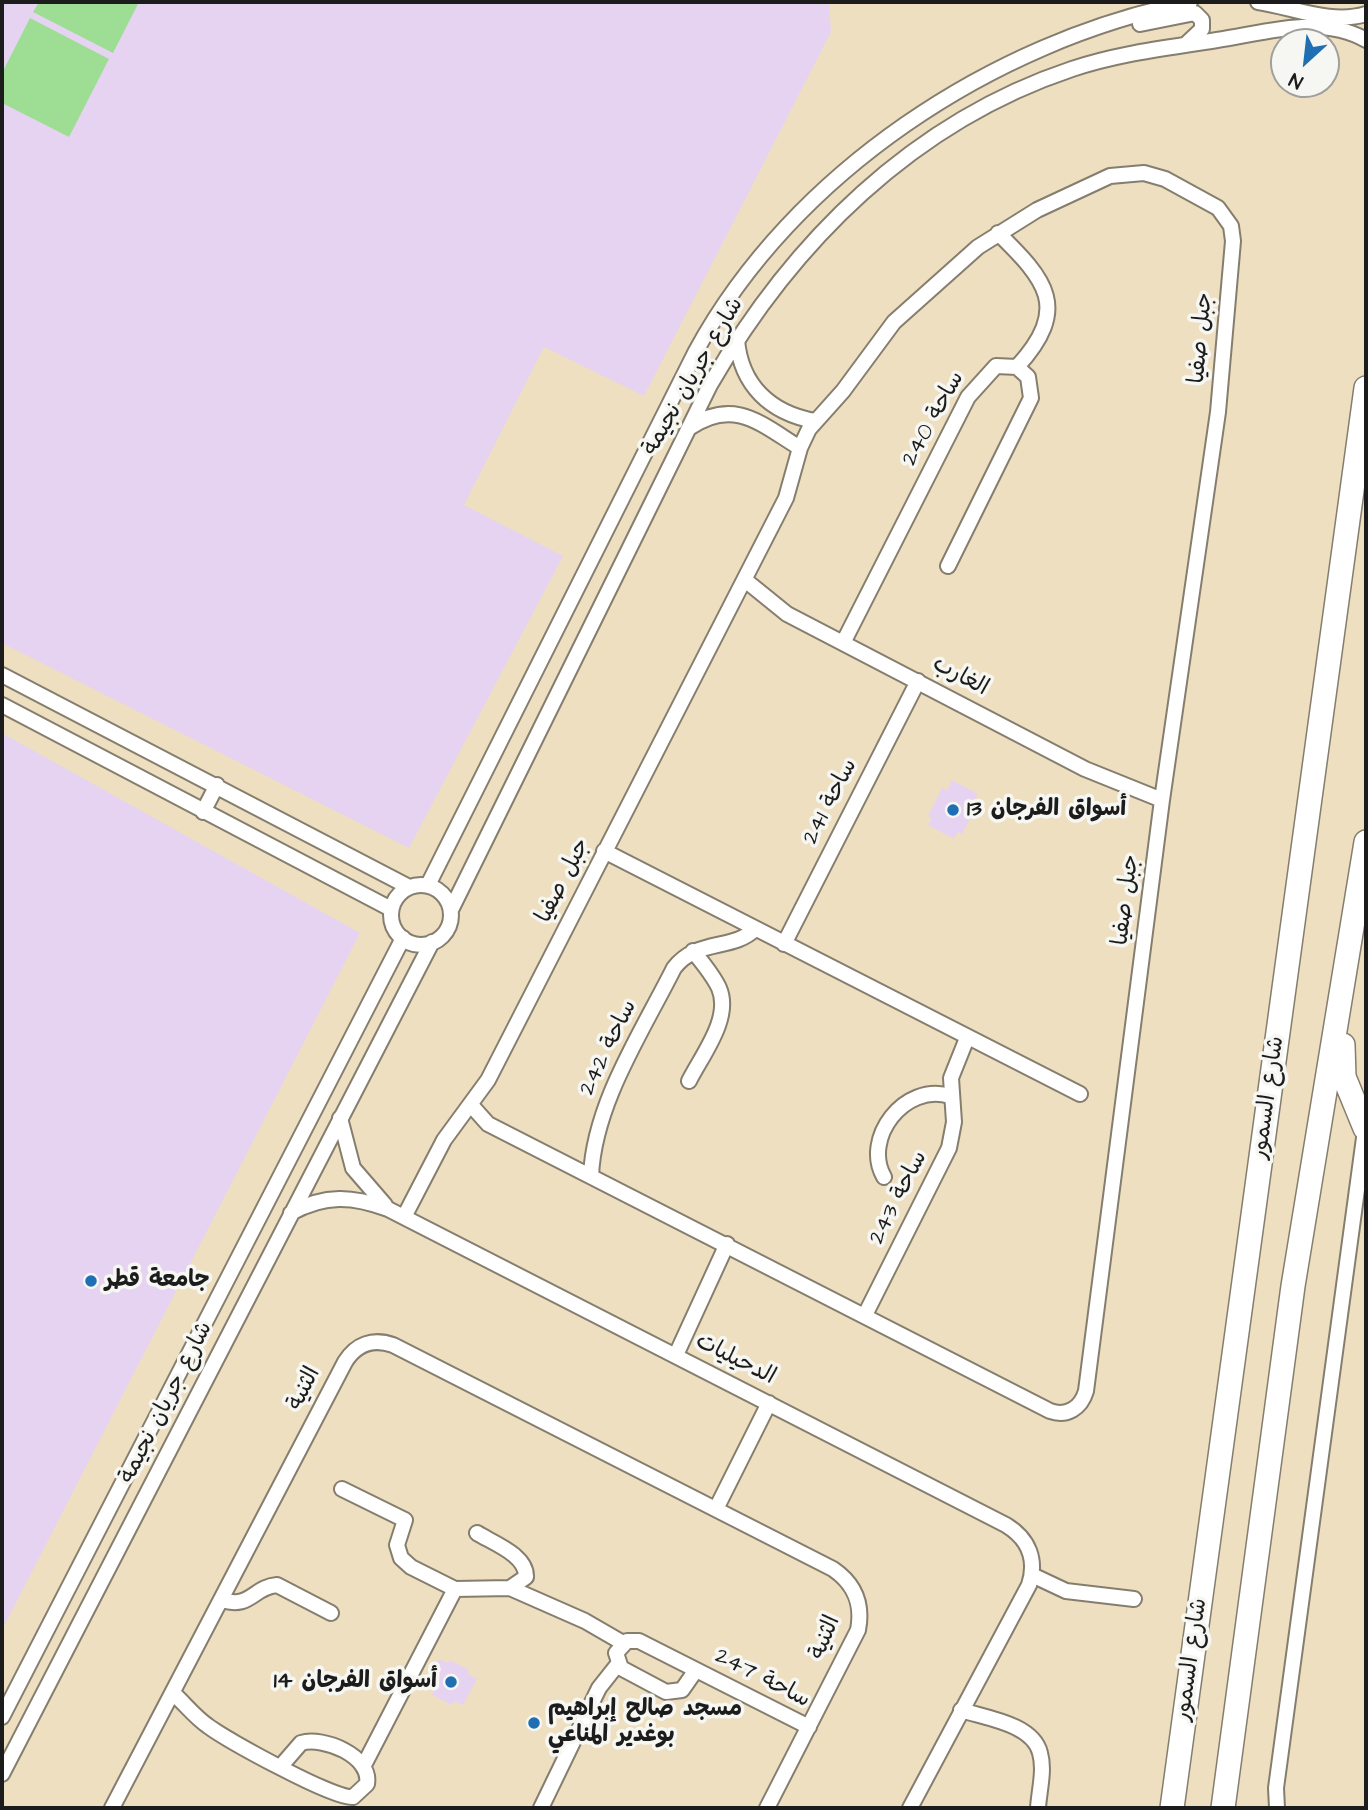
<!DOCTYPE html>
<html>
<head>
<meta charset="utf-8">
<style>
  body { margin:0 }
  #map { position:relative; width:1368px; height:1810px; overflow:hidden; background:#eedfc1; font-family:"Architects Daughter",sans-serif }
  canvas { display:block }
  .frame { position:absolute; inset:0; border:4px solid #1c1c1c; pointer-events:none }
  .north { position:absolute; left:1270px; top:28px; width:70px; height:70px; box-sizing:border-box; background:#f6f6f2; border:2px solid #9f9f9c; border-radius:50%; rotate:207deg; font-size:19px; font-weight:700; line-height:28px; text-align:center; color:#1c1c1c }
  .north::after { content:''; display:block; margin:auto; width:24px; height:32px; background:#1f6fb2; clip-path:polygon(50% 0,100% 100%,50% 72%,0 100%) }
</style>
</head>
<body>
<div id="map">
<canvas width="1368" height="1810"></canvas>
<div class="frame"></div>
<div class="north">N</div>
</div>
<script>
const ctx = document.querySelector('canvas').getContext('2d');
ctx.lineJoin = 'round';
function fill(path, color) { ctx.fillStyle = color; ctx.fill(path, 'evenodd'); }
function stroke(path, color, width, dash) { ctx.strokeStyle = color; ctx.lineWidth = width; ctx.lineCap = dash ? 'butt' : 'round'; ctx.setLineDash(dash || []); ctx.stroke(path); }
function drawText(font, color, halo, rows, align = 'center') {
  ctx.font = font + ' "Architects Daughter","Playpen Sans Arabic",sans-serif'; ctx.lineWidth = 7; ctx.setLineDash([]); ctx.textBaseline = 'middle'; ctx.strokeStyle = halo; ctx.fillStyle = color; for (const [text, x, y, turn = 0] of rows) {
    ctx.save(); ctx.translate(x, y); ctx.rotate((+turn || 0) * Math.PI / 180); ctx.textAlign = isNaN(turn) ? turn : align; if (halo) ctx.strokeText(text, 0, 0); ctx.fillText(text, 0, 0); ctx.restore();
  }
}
fill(new Path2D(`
  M2 2H829L831 32 644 396 544 347 464 505 563 556 409 848 2 643Z
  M2 733 360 933 2 1630Z
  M952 780 978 794 974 802 978 804 962 834 958 832 954 839 928 825 932 818 928 816 942 788 947 790Z
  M439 1659 448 1663 450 1660 469 1670 468 1674 477 1679 463 1705 454 1701 452 1705 432 1695 434 1690 425 1686Z`), '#e5d3f1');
fill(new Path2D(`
  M39 2H139L113 53 33 12Z
  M30 18 109 59 69 137 2 103V73Z`), '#9ede94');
const minor = new Path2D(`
  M1258 2C1293 7 1331 25 1366 14
  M1140 24 1195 13 1202 20V29L1185 45
  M998 233C1046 280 1071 308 1017 367
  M737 340C741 385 770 413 815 421
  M689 428C734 397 761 424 800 448
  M745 580 787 614 1085 769 1162 800
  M843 643 968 397 996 366 1017 367 1028 377 1031 398 948 566
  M2 675 409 887
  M2 705 391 909
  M203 812 217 785
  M604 851 1080 1094
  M428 885 696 351C793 173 993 41 1190 2
  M391 915a30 30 0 1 1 60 0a30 30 0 1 1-60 0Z
  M451 910 710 385C792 242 913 122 1072 69 1119 53 1168 48 1217 40 1265 33 1321 14 1366 40
  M784 944 918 681
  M689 1081C702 1055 732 1018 719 988 713 975 702 962 693 951
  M340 1118 353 1168 385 1205
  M591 1176C594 1104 642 1032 674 968 697 938 733 951 755 929
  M884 1177C862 1139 904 1082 950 1096
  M291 1213C325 1194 353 1196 388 1209L1006 1525C1029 1539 1037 1560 1029 1585L910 1808
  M404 1217 444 1140 488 1080 786 498 800 448 809 429 843 391 894 322 978 247 1037 210 1110 176 1144 173 1165 179 1218 208 1231 226 1233 241 1218 412 1162 800 1086 1391C1081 1408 1067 1417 1050 1411L488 1124 471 1105
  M865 1315 949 1148 954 1122 951 1078 967 1038
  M676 1355 727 1244
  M342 1489 405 1520 397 1545 401 1558 411 1567 455 1589 510 1588 585 1621 623 1643
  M716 1509 769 1403
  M477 1533C493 1543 527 1555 526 1577L510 1588
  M1032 1575 1066 1591 1134 1599
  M222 1600C251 1609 253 1587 277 1585L331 1613
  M696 1670 682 1690 666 1692 621 1668 616 1653 627 1641H639L809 1727
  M173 1693C185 1704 195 1717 208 1726 227 1740 335 1800 353 1797L367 1784C372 1756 323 1736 301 1743L281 1766
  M961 1710C986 1718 1033 1724 1040 1753 1045 1770 1039 1791 1038 1808
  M2 1717 403 938
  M364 1765 455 1589
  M2 1774 432 942
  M112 1808 345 1362C356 1344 373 1338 393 1345L833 1569C855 1584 863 1604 858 1630L767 1808
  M541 1808 599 1688 618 1664
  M1277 1808 1276 1788 1366 1123`);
const primary = new Path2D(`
  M1343 1045 1344 1077 1365 1128
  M1172 1808 1366 388
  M1223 1808 1293 1286 1366 842`);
stroke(minor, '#857e6e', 18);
stroke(primary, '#857e6e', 26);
stroke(minor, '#fff', 14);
stroke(primary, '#fff', 23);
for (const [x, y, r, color] of [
  [953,810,7,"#1f6fb2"],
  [91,1281,7,"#1f6fb2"],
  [451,1682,7,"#1f6fb2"],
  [534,1723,7,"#1f6fb2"]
]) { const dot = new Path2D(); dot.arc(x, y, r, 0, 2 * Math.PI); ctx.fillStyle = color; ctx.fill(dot); stroke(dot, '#f6f6f2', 2.5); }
drawText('23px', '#1c1c1c', '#f6f6f2', [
  ["جبل صفيا",1202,338,-85],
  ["شارع جريان نجيمة",694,377,-60],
  ["ساحة 240",934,419,-61],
  ["الغارب",960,677,28],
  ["ساحة 241",831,802,-63],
  ["جبل صفيا",564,881,-63],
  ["جبل صفيا",1127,900,-83],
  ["ساحة 242",609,1048,-64],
  ["شارع السمور",1269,1098,-82],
  ["ساحة 243",899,1198,-63],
  ["الدحيليات",735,1360,27],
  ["الثنية",305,1389,-63],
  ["شارع جريان نجيمة",167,1403,-63],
  ["الثنية",826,1638,-67],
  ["شارع السمور",1192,1660,-82],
  ["ساحة 247",762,1679,27]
]);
drawText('bold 23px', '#1c1c1c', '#f6f6f2', [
  ["أسواق الفرجان 13",967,810],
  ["جامعة قطر",105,1281],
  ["أسواق الفرجان 14",437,1682,"right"],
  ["مسجد صالح إبراهيم",548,1710],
  ["بوغدير المناعي",548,1736]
], 'left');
</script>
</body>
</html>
